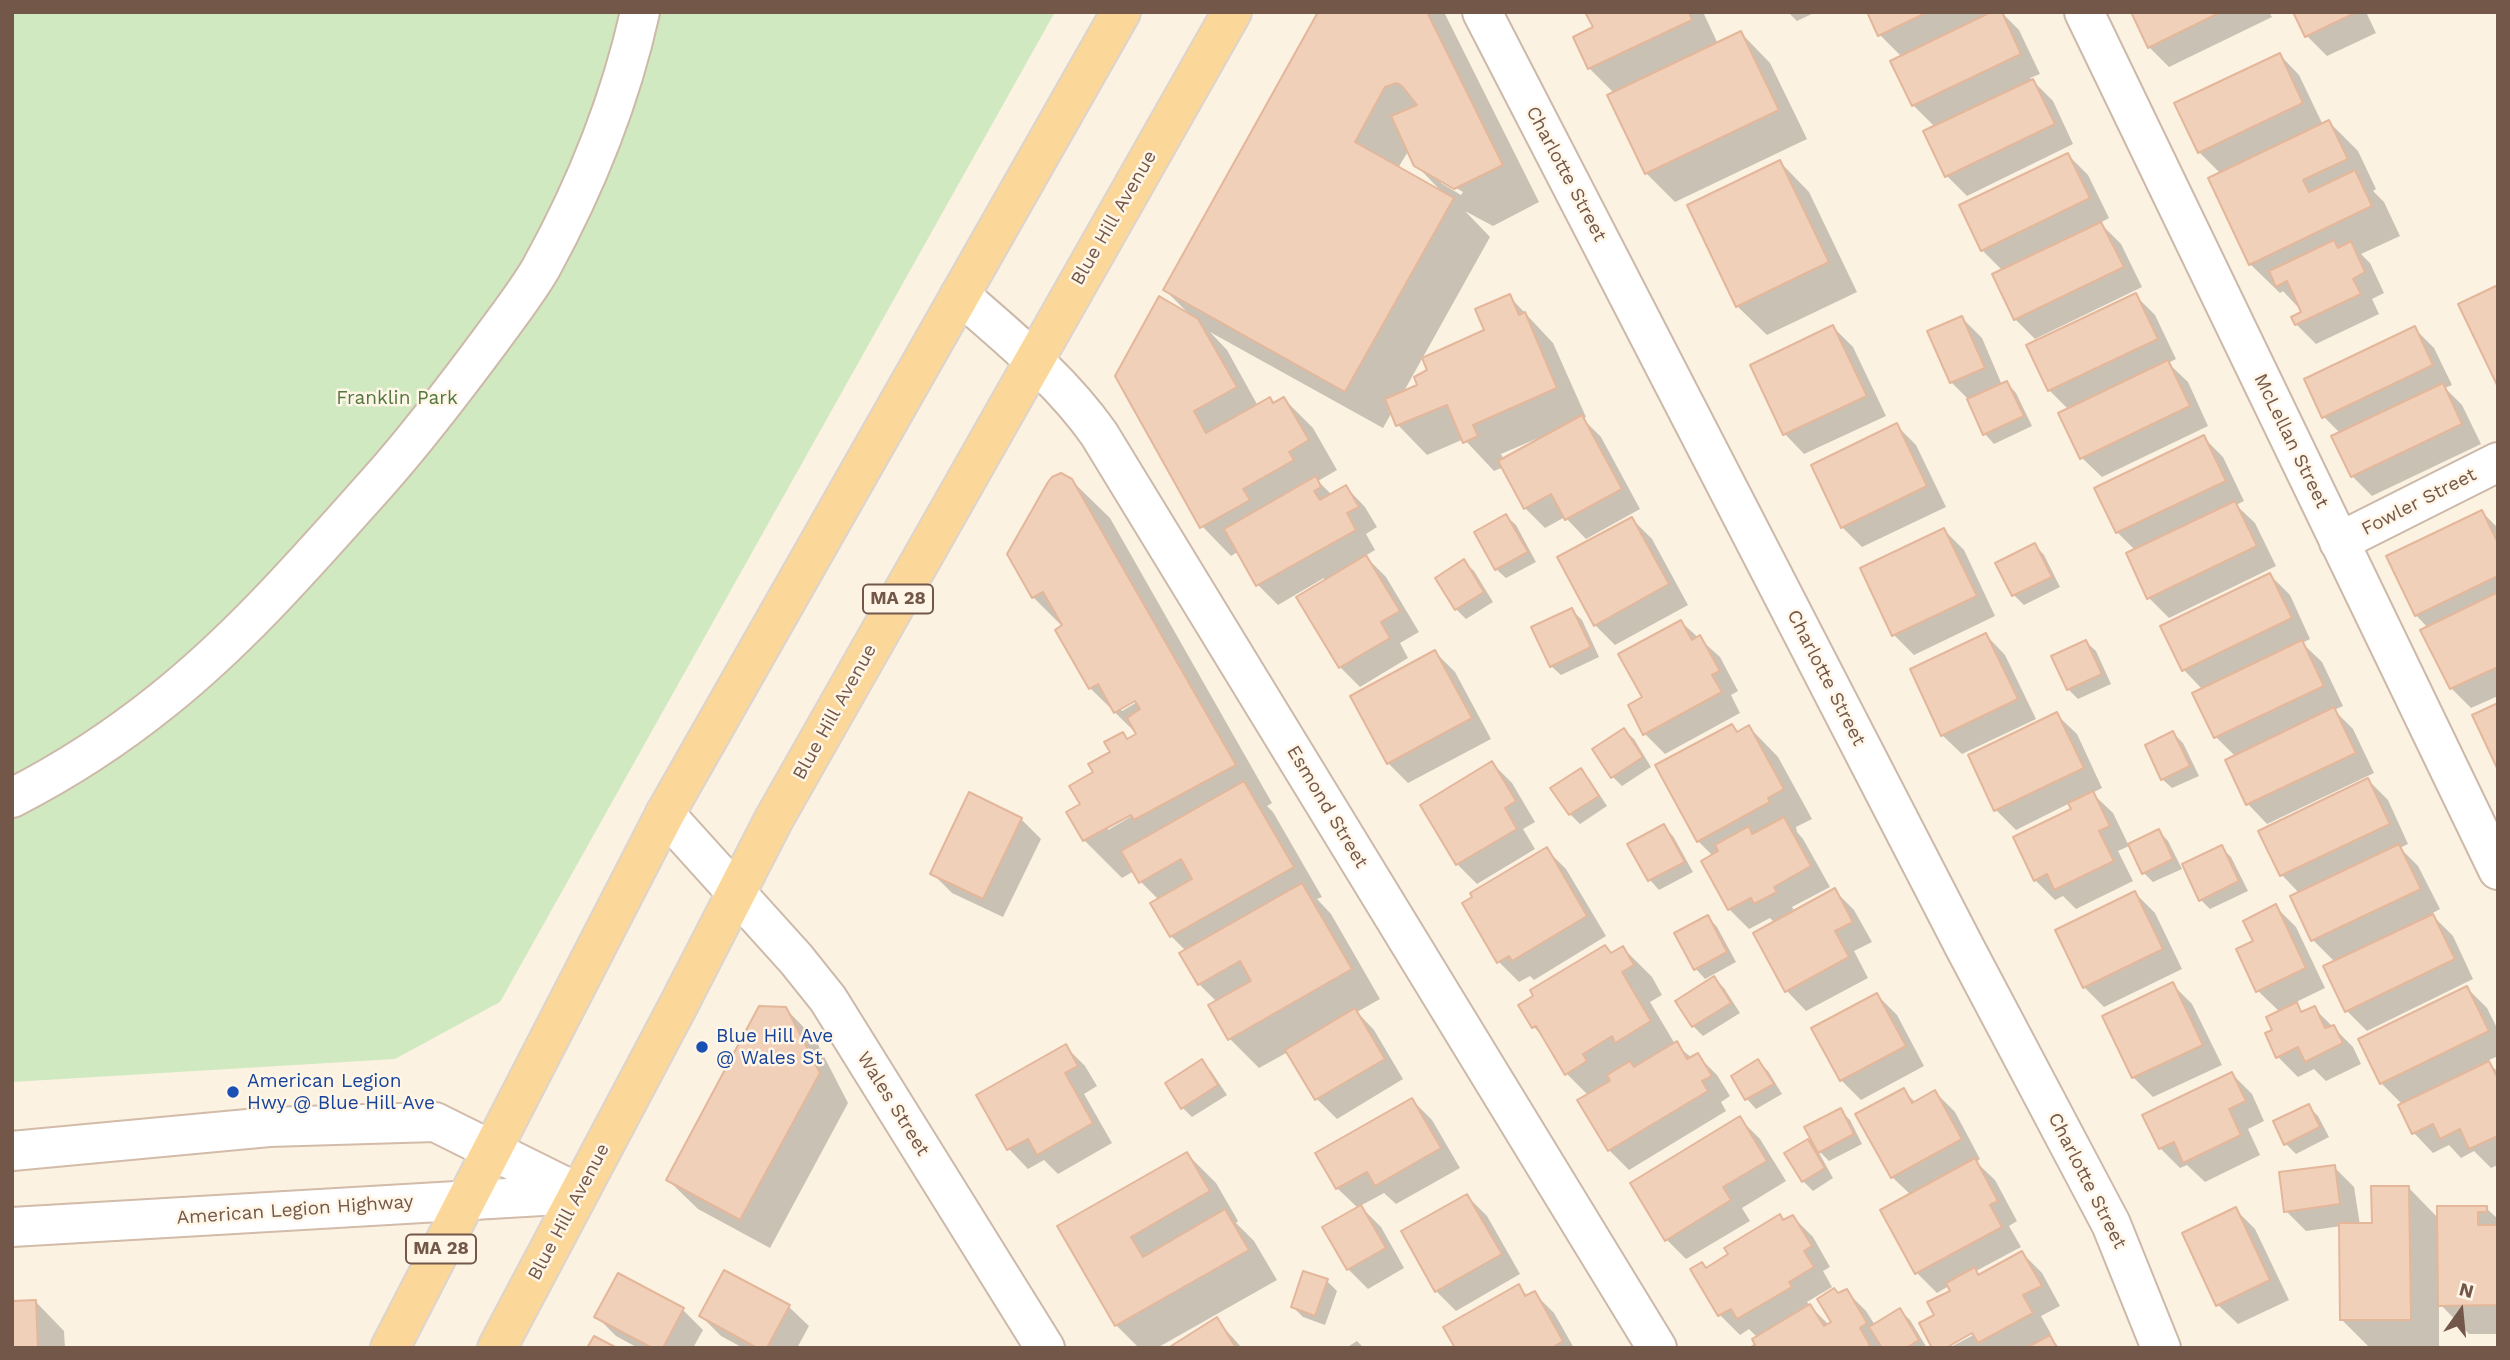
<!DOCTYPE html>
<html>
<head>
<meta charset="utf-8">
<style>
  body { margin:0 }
  #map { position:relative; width:2510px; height:1360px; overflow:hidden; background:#fcf2e2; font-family:"Work Sans",sans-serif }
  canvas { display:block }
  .frame { position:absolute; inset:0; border:14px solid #735849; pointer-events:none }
  .north { position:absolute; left:2426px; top:1276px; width:70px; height:70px; -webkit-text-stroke:5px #fff6e8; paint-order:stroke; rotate:15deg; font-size:19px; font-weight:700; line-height:28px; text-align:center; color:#735849 }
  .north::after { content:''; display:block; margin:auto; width:24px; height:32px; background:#735849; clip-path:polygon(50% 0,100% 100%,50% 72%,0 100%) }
</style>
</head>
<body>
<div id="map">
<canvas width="2510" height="1360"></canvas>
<div class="frame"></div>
<div class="north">N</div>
</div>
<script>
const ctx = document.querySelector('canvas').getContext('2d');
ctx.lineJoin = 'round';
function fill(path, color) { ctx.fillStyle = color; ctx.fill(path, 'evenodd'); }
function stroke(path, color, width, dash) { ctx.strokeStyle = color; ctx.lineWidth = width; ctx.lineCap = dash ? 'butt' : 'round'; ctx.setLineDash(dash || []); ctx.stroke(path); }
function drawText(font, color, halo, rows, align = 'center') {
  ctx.font = font + ' "Work Sans",sans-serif'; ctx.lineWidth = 5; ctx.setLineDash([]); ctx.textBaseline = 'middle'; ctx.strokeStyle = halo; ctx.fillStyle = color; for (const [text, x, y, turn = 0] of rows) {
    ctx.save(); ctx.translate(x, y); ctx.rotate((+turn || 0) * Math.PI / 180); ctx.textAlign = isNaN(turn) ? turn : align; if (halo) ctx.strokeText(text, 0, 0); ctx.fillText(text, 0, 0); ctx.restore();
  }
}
fill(new Path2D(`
  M12 12H1055L500 1002 395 1059 12 1082Z`), '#d1e9c1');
fill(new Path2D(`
  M1320 12H1444L1539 202 1493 226 1465 211 1490 237 1403 393 1420 386 1486 331 1509 296 1553 343 1586 417 1583 419 1601 437 1640 509 1586 539 1565 517 1545 528 1525 508 1504 467 1494 471 1464 439 1427 455 1398 425 1392 412 1383 428 1210 332 1227 350 1258 406 1275 405 1284 399 1313 428 1337 470 1318 481 1332 495 1346 487 1365 507 1377 527 1366 534 1375 550 1365 556 1386 577 1419 632 1400 643 1408 658 1360 687 1340 667 1324 578 1278 605 1258 585 1239 551 1231 556 1202 526 1117 376 1189 314 1165 290ZM1409 150 1416 165 1442 192 1398 168ZM1441 179 1463 192 1461 195 1441 183ZM1536 439 1537 442 1504 460 1501 454Z
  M1587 12H1703L1718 44 1741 33 1770 63 1807 139 1675 202 1646 173 1614 93 1589 68 1595 28Z
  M1788 12H1816L1797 21Z
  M1869 12H2001L2019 30 2040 74 2030 78 2053 101 2073 144 1967 196 1947 176 1935 127 1913 105 1902 57 1880 35Z
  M2132 12H2269L2272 17 2169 67 2149 47Z
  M2295 12H2366L2376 33 2327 56 2307 36Z
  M2280 55 2299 75 2323 125 2329 122 2358 151 2376 189 2373 191 2384 202 2400 236 2361 254 2370 263 2384 293 2372 299 2379 314 2316 344 2296 324 2304 313 2300 304 2297 306 2283 291 2280 293 2250 264 2221 174 2199 152Z
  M2068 155 2088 175 2109 218 2100 223 2121 244 2142 287 2035 339 2015 319 2003 271 1982 250Z
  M1780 162 1809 192 1857 292 1767 335 1737 306Z
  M2135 295 2155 315 2176 359 2168 363 2188 382 2208 426 2102 477 2082 458 2069 410 2049 390Z
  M1962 318 1982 338 2002 385 2007 383 2016 393 2032 426 1994 444 1985 434 1969 400 1951 382Z
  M1833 327 1853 347 1886 416 1804 454 1785 434Z
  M2414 328 2434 348 2452 385 2445 388 2462 405 2481 444 2372 496 2352 476 2341 434 2324 417Z
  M1896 425 1916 445 1946 507 1862 547 1842 527Z
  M2203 437 2223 457 2244 501 2236 505 2255 523 2276 566 2169 618 2149 598 2136 551 2117 532Z
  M1071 480 1110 518 1272 803 1267 806 1273 812 1322 897 1317 899 1331 914 1380 999 1357 1012 1374 1030 1403 1079 1337 1119 1317 1099 1288 1052 1259 1068 1230 1039 1217 1002 1199 984 1186 951 1171 936 1159 900 1141 882 1134 871 1122 878 1084 840 1082 804 1095 773 1112 752 1122 734 1128 740 1138 735 1090 688 1063 627 1033 597ZM1142 695 1144 698 1122 711 1119 708ZM1138 809 1139 812 1108 830V825Z
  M2482 512 2498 528V696L2471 708 2451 688 2428 628 2416 615Z
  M1506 516 1516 525 1536 562 1506 578 1496 569Z
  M1632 519 1652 539 1688 605 1615 645 1595 625Z
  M1944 530 1964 550 1995 616 1914 655 1894 635Z
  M2035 545 2044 555 2060 587 2024 605 2014 595 1998 563Z
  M1464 562 1474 571 1493 602 1466 619 1456 609 1437 579Z
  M2270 575 2290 595 2310 639 2302 643 2322 662 2343 706 2334 710 2353 729 2374 773 2267 824 2248 804 2235 756 2216 737 2195 694 2203 690 2184 670 2163 627Z
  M1572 610 1582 620 1599 657 1561 675 1551 666Z
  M1681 622 1720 657 1738 691 1731 695 1740 713 1665 754 1645 734 1644 698Z
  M1986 635 2005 655 2036 719 1962 754 1942 735Z
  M2086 642 2096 651 2111 684 2078 699 2068 689Z
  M1435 652 1455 672 1491 739 1408 783 1388 763 1352 697Z
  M2057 715 2077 734 2102 788 2092 793 2113 813 2129 846 2118 851 2133 881 2076 909 2063 896 2055 900 2035 880 2073 810 2070 803 2016 830 1996 810Z
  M1732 726 1739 733 1749 727 1778 757 1812 819 1796 827 1797 832 1803 839 1830 887 1792 907 1795 912 1834 890 1854 910 1872 942 1854 951 1868 978 1806 1011 1787 991 1775 923 1770 918 1749 929 1729 909 1713 856 1698 841Z
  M1624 730 1634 739 1651 767 1622 786 1612 776Z
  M2173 733 2183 743 2199 776 2172 788 2162 779Z
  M1492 763 1512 783 1535 822 1523 829 1535 849 1477 884 1457 864Z
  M1581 770 1590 780 1607 806 1580 824 1570 814Z
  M2368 780 2388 800 2408 844 2400 848 2418 866 2440 909 2431 914 2453 936 2473 979 2367 1031 2347 1011 2335 962 2313 940 2299 893 2282 875 2261 832Z
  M1021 819 1041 839 1003 917 952 893 932 873Z
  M1663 826 1673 836 1693 872 1659 890 1650 880 1630 844Z
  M2159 831 2168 841 2182 869 2153 882 2144 873Z
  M2221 847 2231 857 2248 891 2210 909 2201 900Z
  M1546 849 1566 869 1606 936 1534 980 1530 976 1519 982 1499 962 1464 904Z
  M2135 893 2155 913 2182 969 2104 1007 2084 987Z
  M2276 907 2296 927 2325 988 2294 1003 2304 1013 2314 1008 2353 1047 2361 1064 2326 1081 2314 1069 2298 1077 2278 1057 2274 1031 2280 1012 2258 991 2255 942Z
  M1708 917 1717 927 1736 962 1705 979 1696 969Z
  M1623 948 1652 977 1662 995 1650 1002 1675 1044 1692 1058 1697 1055 1717 1075 1730 1096 1721 1102 1726 1111 1629 1170 1609 1150 1588 1095 1566 1073 1546 1040 1534 1027 1521 1006Z
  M1714 978 1724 988 1740 1013 1703 1036 1693 1026Z
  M2173 985 2192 1004 2222 1065 2153 1097 2133 1077 2104 1017Z
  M2467 988 2487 1008 2498 1030V1056L2487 1061 2498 1072V1165L2491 1168 2474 1151 2461 1158 2449 1145 2433 1153 2414 1133 2403 1105 2381 1083Z
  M1877 995 1897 1015 1924 1066 1861 1100 1841 1080Z
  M786 1009 815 1039 848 1103 770 1248 698 1209 668 1180Z
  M1065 1046 1085 1066 1097 1086 1084 1094 1112 1143 1058 1174 1044 1160 1028 1169 1009 1149Z
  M1758 1061 1768 1071 1782 1094 1756 1109 1747 1099 1733 1076Z
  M1202 1062 1211 1071 1227 1095 1192 1117 1183 1108Z
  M2232 1074 2252 1094 2264 1121 2248 1129 2260 1155 2205 1182 2187 1165 2180 1168 2160 1148Z
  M1903 1090 1916 1103 1935 1092 1955 1112 1980 1159 1976 1162 1995 1180 2017 1221 2009 1226 2021 1247 1976 1271 1981 1275 2022 1253 2042 1273 2060 1306 2041 1316 2051 1334 2048 1336 2060 1348H1949L1981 1331 1937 1316 1952 1291 1949 1286 1937 1293 1917 1273 1911 1195 1892 1177Z
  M1412 1100 1432 1120 1460 1168 1396 1204 1384 1193 1360 1206 1381 1227 1404 1268 1368 1289 1348 1269 1358 1208 1337 1188Z
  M2308 1106 2318 1116 2329 1137 2296 1154 2286 1144Z
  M1840 1110 1850 1120 1862 1144 1829 1161 1820 1152Z
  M1740 1119 1760 1139 1786 1181 1742 1208 1750 1221 1686 1259 1666 1239Z
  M1808 1141 1818 1151 1833 1178 1813 1191 1803 1181Z
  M1187 1154 1216 1183 1238 1221 1236 1223 1254 1241 1277 1280 1157 1348H1139L1116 1325 1060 1226Z
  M2334 1167 2354 1187 2360 1225H2374L2408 1187 2439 1219 2486 1208 2498 1219V1334H2469L2439 1303V1348H2370L2342 1320 2341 1226 2306 1231 2286 1211Z
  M1467 1196 1487 1216 1520 1274 1456 1311 1436 1291Z
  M2235 1209 2255 1229 2289 1300 2238 1324 2218 1305Z
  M1793 1217 1813 1237 1830 1267 1823 1271 1832 1287 1807 1302 1810 1306 1829 1325 1834 1322 1839 1295 1846 1291 1866 1311 1875 1325 1900 1310 1910 1320 1927 1348 1882 1346 1753 1348 1757 1345V1337L1749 1329 1740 1335 1720 1315 1692 1269 1702 1264 1707 1269Z
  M1327 1281 1337 1291 1325 1325 1303 1317 1293 1307Z
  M1518 1286 1528 1296 1534 1293 1554 1313 1574 1348H1457Z
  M35 1301 64 1331 65 1348H12Z
  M789 1307 809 1326 797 1348H743L721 1336 701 1316Z
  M683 1310 703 1330 693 1348H638L616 1336 596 1316Z
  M1216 1319 1242 1348H1171Z
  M1357 1341 1364 1348H1346Z`), '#0003');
const building = new Path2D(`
  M1318 12H1427L1503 165 1454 189 1414 166 1391 116 1417 105 1402 86 1397 83 1385 87 1355 142 1454 198 1345 392 1163 290Z
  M1585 12H1689L1692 20 1588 69 1573 37 1593 27Z
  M1867 12H1928L1878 36Z
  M1991 12H2002L2021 54 1912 106 1890 61Z
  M2131 12H2221L2148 48Z
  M2293 12H2357L2305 37Z
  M1741 31 1779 110 1645 174 1607 95Z
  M2280 53 2303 103 2198 153 2174 103Z
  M2033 79 2055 124 1945 177 1923 131Z
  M2329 120 2348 159 2303 180 2309 192 2355 170 2372 206 2249 265 2208 178Z
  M2068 153 2090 198 1981 251 1959 205Z
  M1780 160 1829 262 1736 307 1687 205Z
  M2101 222 2124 267 2014 320 1992 274Z
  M2334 240 2338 248 2351 241 2365 272 2353 279 2361 294 2295 325 2291 317 2301 312 2287 281 2276 287 2269 271Z
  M2498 285V387L2458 304Z
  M2136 293 2158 339 2048 391 2026 345Z
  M1510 294 1519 315 1525 312 1557 388 1473 425 1478 436 1463 443 1447 405 1396 426 1385 399 1417 385 1414 377 1427 370 1422 358 1484 330 1475 309Z
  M1159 296 1198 319 1237 387 1194 411 1206 433 1270 397 1273 403 1284 397 1309 440 1289 452 1294 460 1243 489 1250 500 1200 528 1115 376Z
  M1962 316 1985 368 1950 383 1927 331Z
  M1833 325 1867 396 1783 435 1750 365Z
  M2415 326 2433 365 2322 418 2304 379Z
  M2168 360 2190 406 2080 459 2058 413Z
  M2007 381 2024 416 1983 435 1967 399Z
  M2443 383 2462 424 2351 477 2331 436Z
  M1582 415 1622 489 1565 520 1551 494 1524 509 1498 461Z
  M1897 423 1927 486 1841 528 1811 465Z
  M2204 435 2226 481 2116 533 2094 488Z
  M1061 473 1072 479 1236 765 1134 820 1131 815 1083 841 1066 812 1080 804 1069 786 1093 772 1088 764 1110 752 1104 742 1123 732 1127 739 1136 734 1127 718 1140 709 1135 701 1114 713 1098 684 1089 689 1055 630 1062 625 1043 592 1032 598 1007 554 1048 482 1052 477Z
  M1316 476 1321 487 1314 491 1320 500 1346 485 1359 507 1347 513 1356 530 1256 586 1224 529Z
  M2235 501 2257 546 2147 599 2126 553Z
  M2482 510 2498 543V576L2415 616 2386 556Z
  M1506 514 1528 552 1495 570 1474 532Z
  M1632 517 1669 584 1594 626 1557 557Z
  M1944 528 1977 596 1892 636 1860 568Z
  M2035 543 2052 577 2012 596 1995 563Z
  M1366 555 1400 611 1381 622 1390 638 1339 668 1296 597Z
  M1464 559 1484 592 1455 610 1435 578Z
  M2270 573 2292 618 2182 671 2160 626Z
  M2498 592V667L2450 689 2420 630Z
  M1572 608 1591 647 1550 667 1531 627Z
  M1681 620 1692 640 1700 635 1720 671 1712 675 1722 692 1643 735 1628 705 1642 697 1618 654Z
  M1986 633 2018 699 1941 736 1910 669Z
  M2086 640 2102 674 2067 690 2051 656Z
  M2302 640 2324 686 2214 738 2192 693Z
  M1435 650 1472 718 1387 764 1350 696Z
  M2498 703V770L2472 715Z
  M2334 707 2356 753 2246 805 2225 760Z
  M2057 712 2084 768 1994 811 1968 755Z
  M1732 724 1737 732 1749 725 1784 789 1768 798 1770 802 1697 842 1655 765Z
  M1624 728 1643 757 1611 778 1592 749Z
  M2173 731 2190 766 2161 780 2145 745Z
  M1492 761 1516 801 1505 808 1517 829 1456 865 1420 805Z
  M1581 768 1599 796 1569 815 1550 788Z
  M2368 778 2390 824 2280 876 2258 831Z
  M1244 781 1294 867 1170 937 1150 903 1192 879 1181 859 1139 883 1121 851Z
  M2093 791 2110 826 2099 831 2114 861 2054 890 2047 874 2034 881 2013 837 2071 809 2068 803Z
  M969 792 1022 818 983 899 930 874Z
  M1784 817 1811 866 1774 887 1777 892 1754 904 1751 898 1728 910 1701 861 1718 851 1715 845 1749 826 1752 834Z
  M1664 824 1685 862 1648 881 1627 844Z
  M2159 829 2173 859 2142 874 2128 844Z
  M2399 844 2421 889 2311 941 2290 896Z
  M2222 845 2239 881 2199 901 2182 864Z
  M1547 847 1587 916 1512 961 1509 956 1497 963 1462 903 1472 897 1470 893Z
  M1302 883 1352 969 1228 1040 1208 1005 1251 981 1240 961 1198 985 1179 953Z
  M1835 888 1853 922 1835 931 1849 957 1785 992 1753 933Z
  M2135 891 2163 949 2083 988 2055 930Z
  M2276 904 2306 968 2256 992 2236 949 2253 941 2243 921Z
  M2433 914 2455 959 2345 1012 2323 966Z
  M1708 915 1727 952 1694 970 1674 933Z
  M1605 945 1611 953 1623 946 1634 965 1622 972 1651 1021 1615 1043 1612 1036 1583 1054 1587 1061 1565 1075 1536 1026 1532 1028 1518 1005 1533 996 1530 990Z
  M1714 976 1731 1003 1692 1027 1675 1001Z
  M2173 982 2203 1045 2132 1078 2102 1016Z
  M2467 986 2489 1031 2380 1084 2358 1039Z
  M1877 993 1906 1046 1840 1081 1811 1028Z
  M2297 1002 2301 1012 2315 1006 2325 1028 2334 1025 2343 1043 2305 1062 2298 1047 2276 1058 2265 1033 2272 1030 2266 1017Z
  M759 1006 786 1007 820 1073 740 1220 666 1180Z
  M1355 1008 1385 1059 1315 1100 1285 1050Z
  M1677 1041 1687 1059 1698 1053 1712 1076 1702 1081 1708 1091 1608 1151 1577 1100 1610 1081 1607 1075 1630 1061 1634 1067Z
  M1066 1044 1078 1066 1065 1073 1093 1123 1037 1155 1028 1139 1007 1150 976 1095Z
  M1202 1059 1218 1085 1181 1109 1165 1083Z
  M1758 1059 1774 1084 1745 1100 1731 1076Z
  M2489 1061 2496 1075H2498V1136L2469 1149 2460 1129 2440 1139 2433 1124 2412 1134 2398 1105Z
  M2232 1072 2246 1101 2229 1109 2241 1135 2183 1163 2174 1142 2159 1149 2142 1115Z
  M1904 1088 1912 1103 1935 1090 1962 1139 1891 1178 1855 1114Z
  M1412 1098 1441 1148 1375 1186 1367 1172 1336 1189 1315 1153Z
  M2309 1104 2320 1127 2284 1145 2273 1121Z
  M1841 1108 1854 1134 1818 1153 1804 1127Z
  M1740 1116 1767 1161 1723 1187 1731 1200 1665 1241 1630 1183Z
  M1808 1139 1825 1168 1802 1182 1784 1153Z
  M1187 1152 1210 1191 1131 1237 1143 1257 1225 1209 1249 1250 1115 1326 1057 1226Z
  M1975 1158 1998 1201 1990 1205 2002 1227 1915 1274 1880 1210Z
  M2335 1165 2340 1204 2284 1212 2279 1172Z
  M2371 1186H2409L2411 1320H2340L2339 1223H2372Z
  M1467 1194 1502 1254 1435 1292 1401 1231Z
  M1361 1205 1386 1248 1347 1270 1322 1227Z
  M2437 1206H2487V1212H2478V1225H2498V1305L2438 1306Z
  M2236 1207 2270 1280 2216 1306 2182 1233Z
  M1780 1214 1783 1220 1793 1215 1812 1246 1804 1251 1814 1267 1789 1282 1792 1287 1737 1319 1731 1309 1718 1316 1690 1269 1702 1262 1706 1268 1728 1254 1724 1248Z
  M2022 1251 2042 1286 2023 1295 2033 1313 1978 1343 1972 1333 1946 1348H1932L1919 1323 1934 1315 1927 1302 1950 1291 1946 1283 1975 1267 1978 1275Z
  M724 1270 790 1305 767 1348H757L699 1316Z
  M1303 1271 1328 1279 1315 1316 1291 1307Z
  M618 1273 684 1308 663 1348H652L594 1317Z
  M1519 1284 1525 1296 1535 1291 1563 1341 1552 1348H1455L1443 1327Z
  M1834 1288 1838 1293 1847 1289 1867 1323 1860 1328 1870 1345 1865 1348H1749L1755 1345 1752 1339 1810 1304 1824 1326 1831 1322 1817 1299Z
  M36 1300 38 1348H12V1301Z
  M1900 1308 1919 1340 1906 1348H1882L1869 1327Z
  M1217 1317 1236 1348H1168Z
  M2050 1335 2057 1348H2026Z
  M594 1336 617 1348H587Z`);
fill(building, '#f1d0ba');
stroke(building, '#e4b69a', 2);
const street = new Path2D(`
  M1482 12 1964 946 2111 1224 2161 1348
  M2084 12 2498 870
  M960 295C1009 338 1061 380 1099 434L1657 1348
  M2339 542 2498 462
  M12 798C65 771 117 737 163 700 242 637 310 558 378 482 419 436 456 387 493 337 509 315 527 292 541 268 585 188 620 102 640 12
  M665 814 796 959 828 999 1045 1348`);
const secondary = new Path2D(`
  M12 1151 269 1127 435 1122 578 1193
  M12 1227 576 1194`);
const primary = new Path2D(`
  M390 1348 665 814 1121 12
  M497 1348 677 1008 774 819 1232 12`);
stroke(street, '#cdb9a9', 42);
stroke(secondary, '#d2bba9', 42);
stroke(primary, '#dbd4d0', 42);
stroke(street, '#fff', 38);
stroke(secondary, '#fff', 38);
stroke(primary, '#fbd79a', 38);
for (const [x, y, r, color] of [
  [702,1047,7,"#1a4fb4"],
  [233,1092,7,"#1a4fb4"]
]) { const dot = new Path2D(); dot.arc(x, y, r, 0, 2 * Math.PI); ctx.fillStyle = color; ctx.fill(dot); stroke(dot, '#fff6e8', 2.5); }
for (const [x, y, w] of [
  [898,599,70],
  [441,1249,70]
]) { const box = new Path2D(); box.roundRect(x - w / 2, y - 14.5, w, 29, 5); ctx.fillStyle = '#fff6e8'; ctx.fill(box); stroke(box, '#735849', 2); }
drawText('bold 18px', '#735849', null, [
  ["MA 28",898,599],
  ["MA 28",441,1249]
]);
drawText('19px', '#735849', '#fff6e8', [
  ["Charlotte Street",1566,174,62],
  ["Blue Hill Avenue",1114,218,-60],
  ["McLellan Street",2291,441,64],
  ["Fowler Street",2419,502,-27],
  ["Charlotte Street",1826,678,63],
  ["Blue Hill Avenue",835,712,-61],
  ["Esmond Street",1327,807,59],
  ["Wales Street",893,1104,58],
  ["Charlotte Street",2087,1181,63],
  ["American Legion Highway",295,1210,-4],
  ["Blue Hill Avenue",569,1212,-62]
]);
drawText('19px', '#527941', '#fff6e8', [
  ["Franklin Park",397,398]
]);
drawText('19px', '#164399', '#fff6e8', [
  ["Blue Hill Ave",716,1036],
  ["@ Wales St",716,1058],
  ["American Legion",247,1081],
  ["Hwy @ Blue Hill Ave",247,1103]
], 'left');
</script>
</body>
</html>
